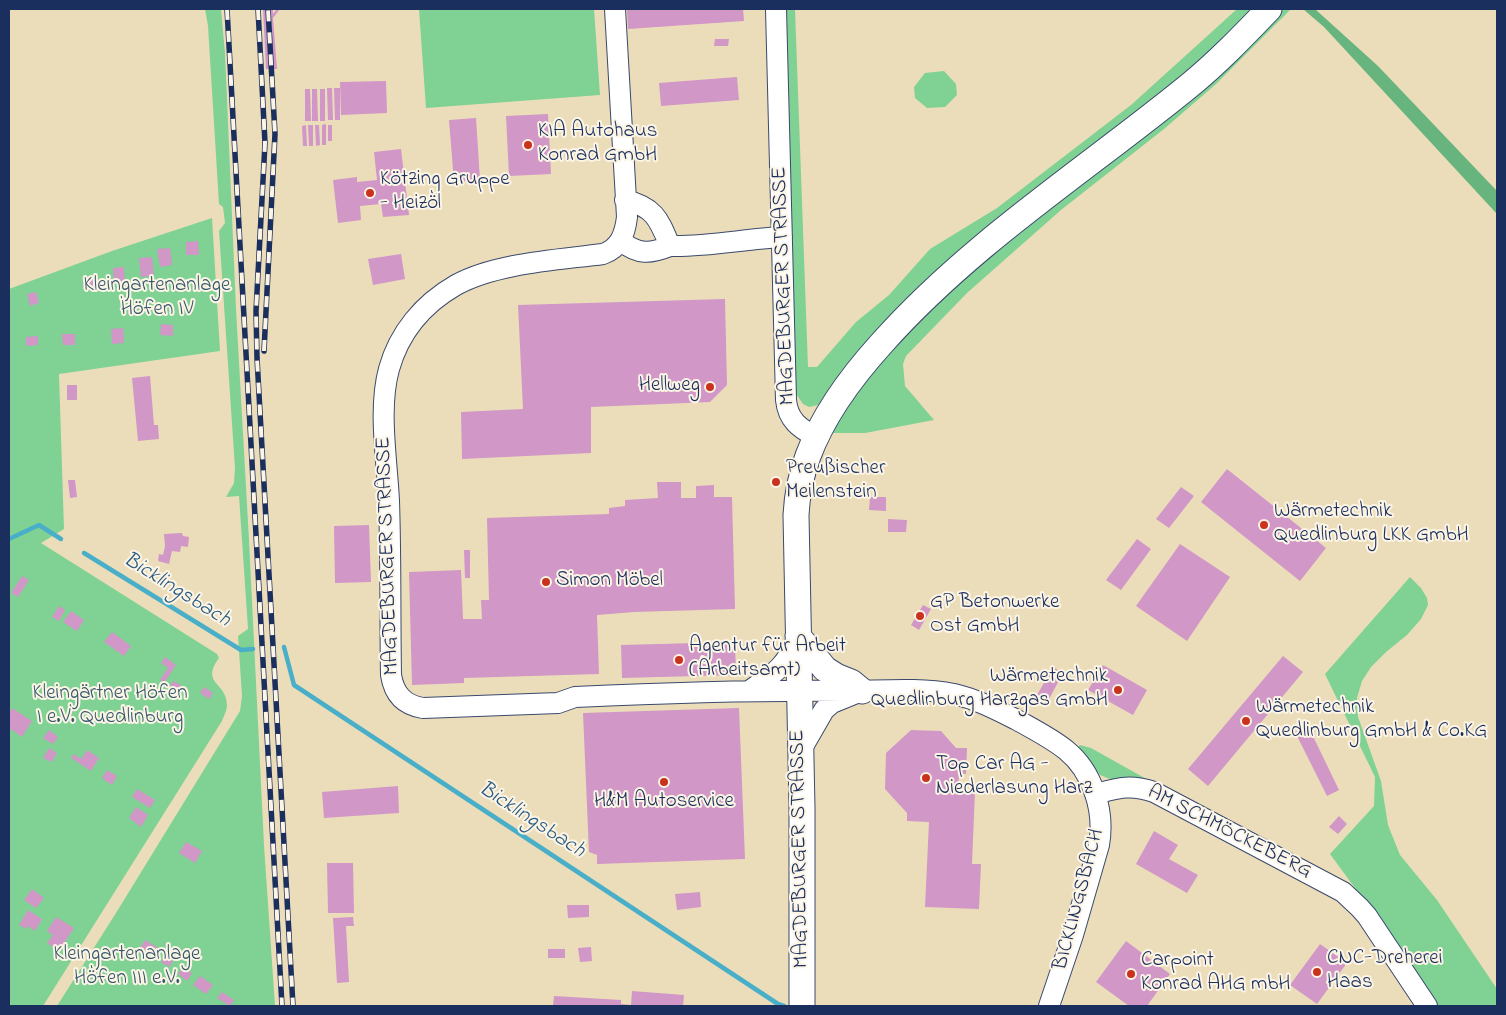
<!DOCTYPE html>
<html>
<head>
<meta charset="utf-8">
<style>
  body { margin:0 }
  #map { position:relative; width:1506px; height:1015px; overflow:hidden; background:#ecddba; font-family:"Indie Flower",sans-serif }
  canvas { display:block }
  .frame { position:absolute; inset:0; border:10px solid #1b2f5e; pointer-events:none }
</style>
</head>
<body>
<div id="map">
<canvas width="1506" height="1015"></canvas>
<div class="frame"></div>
</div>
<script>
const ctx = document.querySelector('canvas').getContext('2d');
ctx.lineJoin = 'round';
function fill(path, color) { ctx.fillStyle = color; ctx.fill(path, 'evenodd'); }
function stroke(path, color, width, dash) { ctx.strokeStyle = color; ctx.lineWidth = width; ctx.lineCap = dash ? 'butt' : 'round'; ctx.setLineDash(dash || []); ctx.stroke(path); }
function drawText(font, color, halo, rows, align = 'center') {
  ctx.font = font + ' "Indie Flower",sans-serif'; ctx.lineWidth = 4; ctx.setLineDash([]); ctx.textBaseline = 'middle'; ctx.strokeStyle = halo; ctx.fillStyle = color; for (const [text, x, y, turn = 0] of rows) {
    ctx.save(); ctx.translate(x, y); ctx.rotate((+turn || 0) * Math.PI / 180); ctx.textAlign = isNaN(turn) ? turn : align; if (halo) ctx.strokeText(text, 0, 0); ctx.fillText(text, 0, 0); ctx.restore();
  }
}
fill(new Path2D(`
  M205 9H221L225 53 236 309 249 540 264 845 275 1006H57L116 913 240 711 242 696 238 636 248 629 239 496 226 497 234 483 235 468 219 231 225 223 223 207 219 204 208 26Z
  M419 9H594L600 95 426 108Z
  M784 9H795L808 367H817L856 322 889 295 930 249 997 208 1131 105 1237 9H1256L1229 38 818 405 809 407 803 404 796 394 793 359 792 237Z
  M1282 9H1291L1216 84 1164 129 1061 210 967 293 906 356 903 364 905 386 934 420 865 433H831L872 369 957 280 1152 127 1213 82Z
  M944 71 956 84 957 95 945 107 927 108 915 98 914 87 925 73Z
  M212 218 220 351 59 374 64 529 41 543 217 654 219 658C200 684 227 682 227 705 227 710 224 716 222 721L43 1006H9V289L112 251Z
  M1410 577 1421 588 1427 598 1428 605 1421 619 1407 635 1386 652 1371 667 1362 681 1357 698 1358 717 1381 781 1388 825 1400 855 1437 900 1497 989V1006H1435L1374 914 1330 854 1374 806 1375 777 1325 674Z
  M1080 745 1091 748 1150 781 1110 779 1100 775 1077 748Z`), '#7fd294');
fill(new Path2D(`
  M1303 9H1315L1378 66 1497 191V214L1324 27Z`), '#67b47e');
stroke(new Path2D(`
  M9 539 39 525 61 539
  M84 553 241 650 253 649
  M284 647 294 685 778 1004 784 1006`), '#49afc8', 4.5);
fill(new Path2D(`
  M263 9H273V14L277 9H280L273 18 277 69H266Z
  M627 9H743L744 21 628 29Z
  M715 39H729L728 46H714Z
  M737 77 739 100 661 106 659 83Z
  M386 81 387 113 341 115 340 82Z
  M327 88H332L333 120H328Z
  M334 88H340V120H335Z
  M305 89H310L311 121H305Z
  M312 89H317L318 121H312Z
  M320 89H325V121H320Z
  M548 114 551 174 509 176 506 116Z
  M476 118 480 180 454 182 449 120Z
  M326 124V145H322V125Z
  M306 125 307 146H303L302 126Z
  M308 125H313V146H309Z
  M315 125H319L320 145 316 146Z
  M328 125H332V141H328Z
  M401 149 409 215 383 217 381 204 360 206 361 220 338 223 333 180 357 177V182L377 180 374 152Z
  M198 241 199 255H186V242Z
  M170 248 172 265 160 267 157 249Z
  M401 254 405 279 373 285 368 259Z
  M152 257 154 276 141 277 139 258Z
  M124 267 125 283 114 284 113 268Z
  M95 277 96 287 83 288V278Z
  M36 292 39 303 30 306 27 294Z
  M725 299 727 385 710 402 591 407V453L462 459 461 412 523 409 518 305Z
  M161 324 173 325V336L160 335Z
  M123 328 124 343 112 344 111 329Z
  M62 334H75V345H63Z
  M38 336V345L26 346V337Z
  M150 376 154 425H158L159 439 138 441 132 378Z
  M67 385H77V400H67Z
  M1227 469 1326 548 1300 581 1201 502Z
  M68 480H75L77 497 70 498Z
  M657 482H681V498H696V486L714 485V497H732L735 609 634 612 597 615 599 674 464 678V683L412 685 409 572 461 570 463 619H482L481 600H489L487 518 609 514V508L625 506V500L658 498Z
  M1181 487 1194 496 1169 528 1156 519Z
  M870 497H886V511L869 510Z
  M888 519 907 520 906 532H888Z
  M369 525 371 582 335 583 334 526Z
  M182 533 183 536 189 537 188 547 181 546 180 552 172 551 169 564 158 561 159 554 163 555 165 546 164 534Z
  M1137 539 1151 549 1121 590 1106 580Z
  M1180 544 1230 577 1187 641 1136 606Z
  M464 550H470V578H465Z
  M22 576 29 580 18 597 11 593Z
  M923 605 931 609 919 630 911 625Z
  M59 606 65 610 59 621 52 617Z
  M71 611 84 620 77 631 63 622Z
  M112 632 131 646 124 656 104 642Z
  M735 642 736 675 622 678 621 645Z
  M1283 656 1303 672 1208 786 1188 769Z
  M165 657 176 665 164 683 160 680 168 668 161 663Z
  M1103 665 1147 690 1133 715 1088 690Z
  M1053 667 1063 673 1048 701 1037 695Z
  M173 681 181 685 174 696 167 692Z
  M204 687 213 693 209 699 200 693Z
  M12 708 32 721 22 737 9 728V714Z
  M739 708 745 859 597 864V855L589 852 583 713Z
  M1308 726 1339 790 1327 796 1295 732Z
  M49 730 58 737 53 744 43 738Z
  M911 730 941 731 956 748H967L966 774H959L958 790 975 791 972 864H981L979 909 925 907 929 822 907 821V813L885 789 886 753Z
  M49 748 57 753 52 762 43 758Z
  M87 750 99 758 91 771 71 758 74 754 81 759Z
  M107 770 117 776 112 785 102 778Z
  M398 786 399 813 324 818 322 792Z
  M137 789 155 800 150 808 132 797Z
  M136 807 148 815 141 827 129 818Z
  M1339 816 1347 824 1338 834 1329 827Z
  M1154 831 1178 845 1169 859 1198 875 1187 893 1136 864Z
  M186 842 202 851 195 863 179 853Z
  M327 863H353L354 913H328Z
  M32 889 44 898 36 908 24 900Z
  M700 892 701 907 677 910 675 894Z
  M567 905H589V917L568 918Z
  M28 910 42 919 35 931 28 926 26 929 19 925Z
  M56 917 74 928 59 951 47 943 53 935 47 931Z
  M353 917 354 926H346L349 982 337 983 333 918Z
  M145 940 160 949 155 957 140 948Z
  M1126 941 1170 974 1147 1006H1129L1096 982Z
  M1320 944 1347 963 1317 1004 1290 985Z
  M591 947 592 961 580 962 578 948Z
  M548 949H565V958H548Z
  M165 954 174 959 169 967 161 962Z
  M183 967 192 973 187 981 178 974Z
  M200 976 213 985 206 994 193 985Z
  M632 991 684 995 683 1006H553L554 996 621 1000V1004L631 1005Z
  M222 992 234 1000 230 1006 217 998Z`), '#d097c7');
const minor = new Path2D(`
  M615 9 627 217C625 234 620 248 603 254 558 260 496 263 456 285 423 304 399 333 389 369 378 409 387 459 389 501 391 559 390 617 391 675 394 694 404 705 423 708L558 703 575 697C665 693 754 690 844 691 880 691 918 687 954 694 976 699 997 710 1017 720 1033 729 1051 738 1066 750 1093 772 1105 811 1099 845L1073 935 1049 1006
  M776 9 786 400C788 420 799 428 816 437
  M621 241C638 255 650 254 670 246 659 220 655 207 625 200
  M670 246C708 247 744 239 782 237
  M749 691C775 673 786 667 798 636
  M801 750 824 710 832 703 854 694
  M1095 794C1118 788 1130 784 1154 792L1343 892 1360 908 1367 916 1427 1006`);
const major = new Path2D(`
  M798 636 825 669 836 676 851 682 862 691
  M802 1006V808L796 515C797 495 801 475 808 456 824 413 852 376 882 343 972 242 1086 170 1190 85 1218 62 1243 36 1269 9`);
stroke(minor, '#3a496c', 22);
stroke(major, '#3a496c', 27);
stroke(minor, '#fff', 20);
stroke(major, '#fff', 25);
const rail = new Path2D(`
  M227 9 282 1006
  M258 9 265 143 256 311 257 358 293 1006
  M264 351 275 134 268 9`);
stroke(rail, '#1b2f5e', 5.5);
stroke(rail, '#fcf5e5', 4, [11]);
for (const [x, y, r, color] of [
  [528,145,5,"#c8321e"],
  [370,193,5,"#c8321e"],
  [710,387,5,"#c8321e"],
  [776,482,5,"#c8321e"],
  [1264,525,5,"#c8321e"],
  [546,582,5,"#c8321e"],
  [920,616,5,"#c8321e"],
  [679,660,5,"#c8321e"],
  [1118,690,5,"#c8321e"],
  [1246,721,5,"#c8321e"],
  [926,778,5,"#c8321e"],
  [664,782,5,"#c8321e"],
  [1317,972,5,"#c8321e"],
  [1131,974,5,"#c8321e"]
]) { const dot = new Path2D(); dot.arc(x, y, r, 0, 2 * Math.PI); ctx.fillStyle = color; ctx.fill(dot); stroke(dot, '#fcf5e5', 2); }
drawText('21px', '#1b2f5e', '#fcf5e5', [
  ["KIA Autohaus",538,133],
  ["Konrad GmbH",538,157],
  ["Kötzing Gruppe",380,181],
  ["- Heizöl",380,205],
  ["Hellweg",700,387,"right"],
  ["Preußischer",786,470],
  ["Meilenstein",786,494],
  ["Wärmetechnik",1274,513],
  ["Quedlinburg LKK GmbH",1274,537],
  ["Simon Möbel",556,582],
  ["GP Betonwerke",930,604],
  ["Ost GmbH",930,628],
  ["Agentur für Arbeit",689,648],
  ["(Arbeitsamt)",689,672],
  ["Wärmetechnik",1108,678,"right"],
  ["Quedlinburg Harzgas GmbH",1108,702,"right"],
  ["Wärmetechnik",1256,709],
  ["Quedlinburg GmbH & Co.KG",1256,733],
  ["Top Car AG -",936,766],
  ["Niederlasung Harz",936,790],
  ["H&M Autoservice",664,803,"center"],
  ["CNC-Dreherei",1327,960],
  ["Haas",1327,984],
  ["Carpoint",1141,962],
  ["Konrad AHG mbH",1141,986]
], 'left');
drawText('21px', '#1b2f5e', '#fcf5e5', [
  ["MAGDEBURGER STRASSE",785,286,-92],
  ["MAGDEBURGER STRASSE",389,556,-92],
  ["AM SCHMÖCKEBERG",1229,833,27],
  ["MAGDEBURGER STRASSE",801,849,-91],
  ["BICKLINGSBACH",1080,900,-75]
]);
drawText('21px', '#34586c', '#fcf5e5', [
  ["Kleingartenanlage",157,287],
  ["Höfen IV",157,311],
  ["Kleingärtner Höfen",110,695],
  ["I e.V. Quedlinburg",110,719],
  ["Kleingartenanlage",127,956],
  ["Höfen III e.V.",127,980]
]);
drawText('italic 22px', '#2b5c83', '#fcf5e5', [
  ["Bicklingsbach",176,591,32],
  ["Bicklingsbach",531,821,33]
]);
</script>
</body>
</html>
